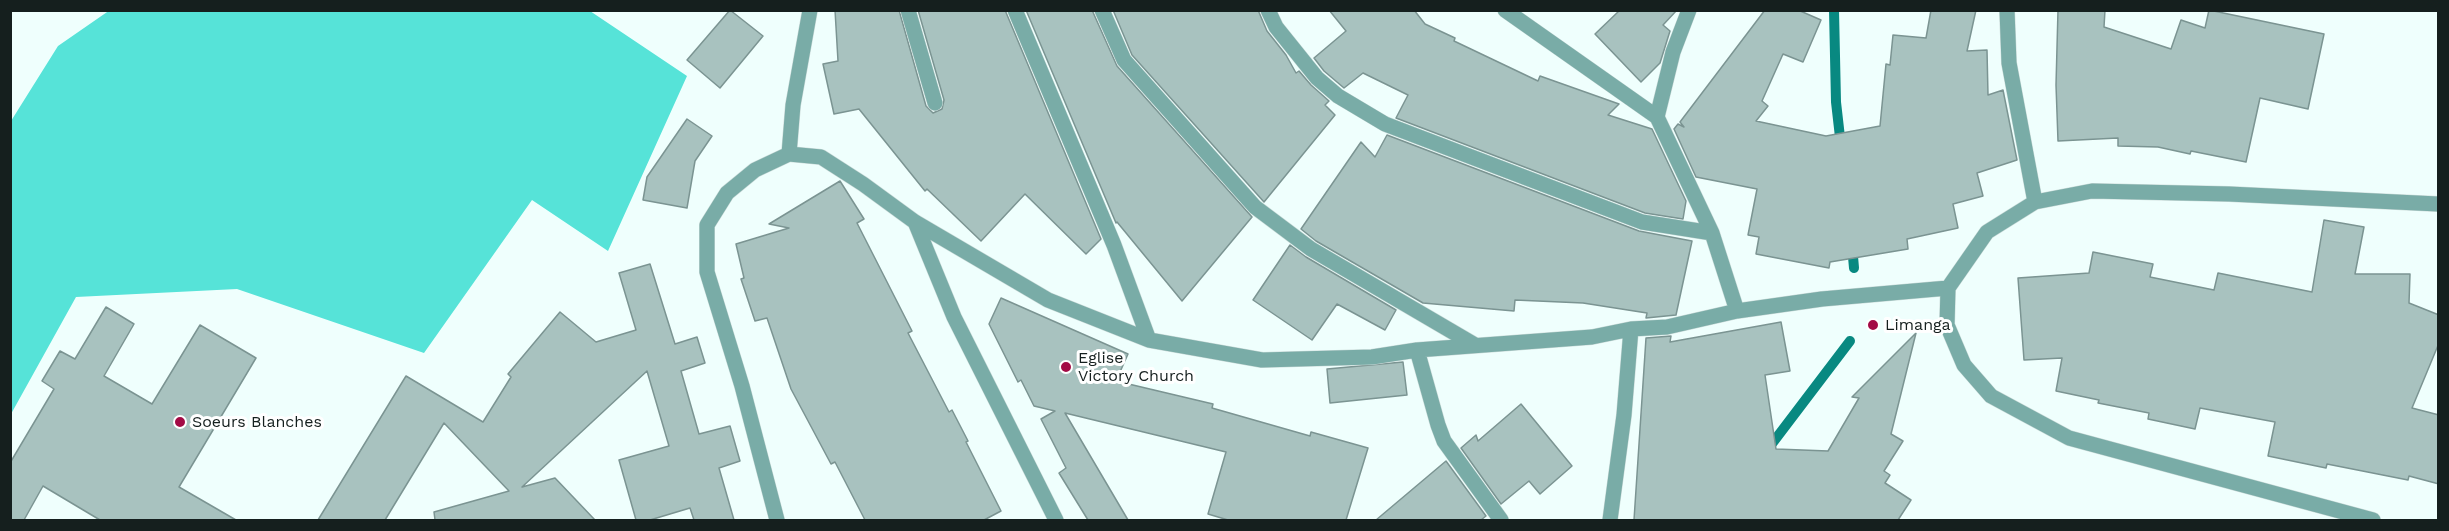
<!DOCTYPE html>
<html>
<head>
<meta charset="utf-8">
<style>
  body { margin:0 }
  #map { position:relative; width:2449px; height:531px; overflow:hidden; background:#effffd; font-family:"Work Sans",sans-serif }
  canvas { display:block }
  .frame { position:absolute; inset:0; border:12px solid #151f1e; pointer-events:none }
</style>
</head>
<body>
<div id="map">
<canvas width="2449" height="531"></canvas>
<div class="frame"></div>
</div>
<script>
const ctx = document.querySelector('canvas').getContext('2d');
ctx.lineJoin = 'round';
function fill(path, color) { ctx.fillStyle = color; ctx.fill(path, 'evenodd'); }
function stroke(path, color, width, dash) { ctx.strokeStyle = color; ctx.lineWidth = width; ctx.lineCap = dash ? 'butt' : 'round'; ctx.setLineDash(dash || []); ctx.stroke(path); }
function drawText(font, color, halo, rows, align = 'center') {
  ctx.font = font + ' "Work Sans",sans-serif'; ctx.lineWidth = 6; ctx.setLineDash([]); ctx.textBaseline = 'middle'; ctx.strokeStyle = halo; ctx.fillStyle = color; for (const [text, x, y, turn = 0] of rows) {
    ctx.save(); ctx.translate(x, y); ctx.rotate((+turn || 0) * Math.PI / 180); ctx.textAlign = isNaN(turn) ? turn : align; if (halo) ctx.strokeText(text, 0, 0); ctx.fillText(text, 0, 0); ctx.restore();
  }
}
fill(new Path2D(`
  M110 10 590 11 687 76 608 251 532 200 424 353 237 289 76 297 11 414V121L58 46Z`), '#56e3d8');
stroke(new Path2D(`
  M1834 10 1836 102 1841 146
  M1852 245 1854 268
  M1770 451 1771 445 1850 341`), '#088981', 10);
const building = new Path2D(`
  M730 10 763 36 720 88 687 60Z
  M835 10H899L926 106 933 113 942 109 944 100 918 10H1005L1101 239 1086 254 1025 194 981 241 927 189 925 191 859 109 834 114 823 64 838 61Z
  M1026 10H1092L1117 66 1252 217 1182 301 1117 222 1116 223Z
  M1113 10H1258L1267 31 1286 55 1296 73 1299 71 1311 85 1329 101 1325 105 1335 115 1264 202 1132 55Z
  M1329 10H1414L1425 24 1455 38 1454 41 1538 81 1540 76 1619 104 1608 115 1652 129 1686 201 1683 219 1645 213 1396 118 1408 95 1363 73 1344 88 1324 71 1314 58 1346 31Z
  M1620 10H1677L1663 25 1670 31 1660 63 1641 82 1595 34Z
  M1765 10H1798L1821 20 1803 62 1783 54 1762 101 1768 106 1756 121 1826 136 1880 126 1886 64 1890 65 1893 35 1926 38 1931 10H1976L1967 51 1987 50 1988 95 2003 90 2017 160 1977 173 1983 196 1953 204 1958 228 1907 239 1908 249 1830 262 1829 268 1756 254 1759 237 1748 235 1757 189 1696 177 1674 129 1678 124 1684 127 1680 122Z
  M2058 10H2105L2104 27 2171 49 2181 20 2205 28 2209 10 2324 34 2308 109 2260 98 2246 162 2191 151 2190 154 2158 147 2118 146V138L2058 141 2056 85Z
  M687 119 712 136 695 161 687 208 643 200 647 177Z
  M1387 135 1639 231 1692 241 1676 315 1646 318 1647 313 1583 303 1515 300 1514 311 1423 303 1316 241 1301 229 1361 142 1375 157Z
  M840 181 864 219 857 223 912 331 908 333 949 412 952 410 968 441 966 442 1001 511 984 520H865L835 462 831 464 791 389 767 318 755 321 741 279 744 278 736 244 789 228 769 224Z
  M2324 220 2364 227 2355 274H2410L2409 303 2439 315V343L2412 408 2439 415V484L2409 476 2408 480 2327 464 2326 468 2268 456 2275 422 2200 408 2195 429 2148 419 2149 413 2098 403 2099 400 2056 391 2062 358 2024 360 2018 278 2089 273 2093 252 2153 264 2150 277 2214 290 2218 273 2312 292Z
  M1290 245 1306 257 1396 310 1385 330 1337 304 1312 340 1253 300Z
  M650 264 675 344 697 337 705 363 681 371 699 434 730 426 740 461 719 468 734 520H694L690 508 650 520H636L619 460 669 446 647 371 522 487 555 478 595 520H435L434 512 509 491 444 423 385 520H318L406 376 483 422 511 377 508 374 560 312 596 342 636 330 619 273Z
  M1001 298 1128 354 1116 381 1213 404 1212 408 1310 436 1311 432 1368 448 1346 520H1228L1208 514 1226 452 1065 413 1128 520H1088L1059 473 1066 468 1041 419 1055 411 1034 406 1021 380 1018 382 989 324Z
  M106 307 134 324 104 376 152 404 200 325 256 358 179 487 236 520H100L43 486 24 520H10V463L54 389 42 381 60 351 75 359Z
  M1781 322 1790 371 1765 375 1776 449 1828 451 1859 398 1852 397 1916 333 1891 434 1903 441 1884 471 1890 475 1885 483 1911 500 1898 520H1634L1646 338 1671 336 1670 342Z
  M1403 362 1407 395 1330 403 1327 369Z
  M1521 404 1572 466 1540 494 1529 481 1501 504 1461 448 1476 435 1478 441Z
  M1446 461 1486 516 1481 520H1376Z`);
fill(building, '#a8c2bf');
stroke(building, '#7b9492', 1.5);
const minor = new Path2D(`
  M908 10 935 103
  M1015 10 1114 245 1149 340
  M1102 10 1124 60 1255 207 1311 249 1475 345
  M1268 10 1276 27 1317 78 1338 96 1385 124 1642 222 1712 233 1737 311
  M1505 10 1657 117
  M1689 10 1673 52 1657 117 1712 233
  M2007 10 2009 63 2035 202
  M789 154 793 105 810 10
  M915 222 954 317 1056 520
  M1417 350 1438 425 1444 441 1501 520
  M777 520 742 386 707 272V225L727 193 755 170 789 154 821 157 863 184 915 222 1048 300 1149 340 1262 360 1372 357 1417 350 1592 337 1631 329 1667 327 1737 311 1822 299 1948 288
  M1610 520 1624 415 1631 329
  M2373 520 2069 438 1991 396 1964 365 1947 325 1948 288 1987 232 2035 202 2092 191 2229 194 2438 204`);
stroke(minor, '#ccdbd9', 16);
stroke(minor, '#79aca7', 15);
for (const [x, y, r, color] of [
  [1873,325,6,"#a30a45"],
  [1066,367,6,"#a30a45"],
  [180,422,6,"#a30a45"]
]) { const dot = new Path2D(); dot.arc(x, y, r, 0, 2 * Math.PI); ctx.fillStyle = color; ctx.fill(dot); stroke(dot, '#fff', 2); }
drawText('16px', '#151f1e', '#fff', [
  ["Limanga",1885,325],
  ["Eglise",1078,358],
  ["Victory Church",1078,376],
  ["Soeurs Blanches",192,422]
], 'left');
</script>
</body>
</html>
